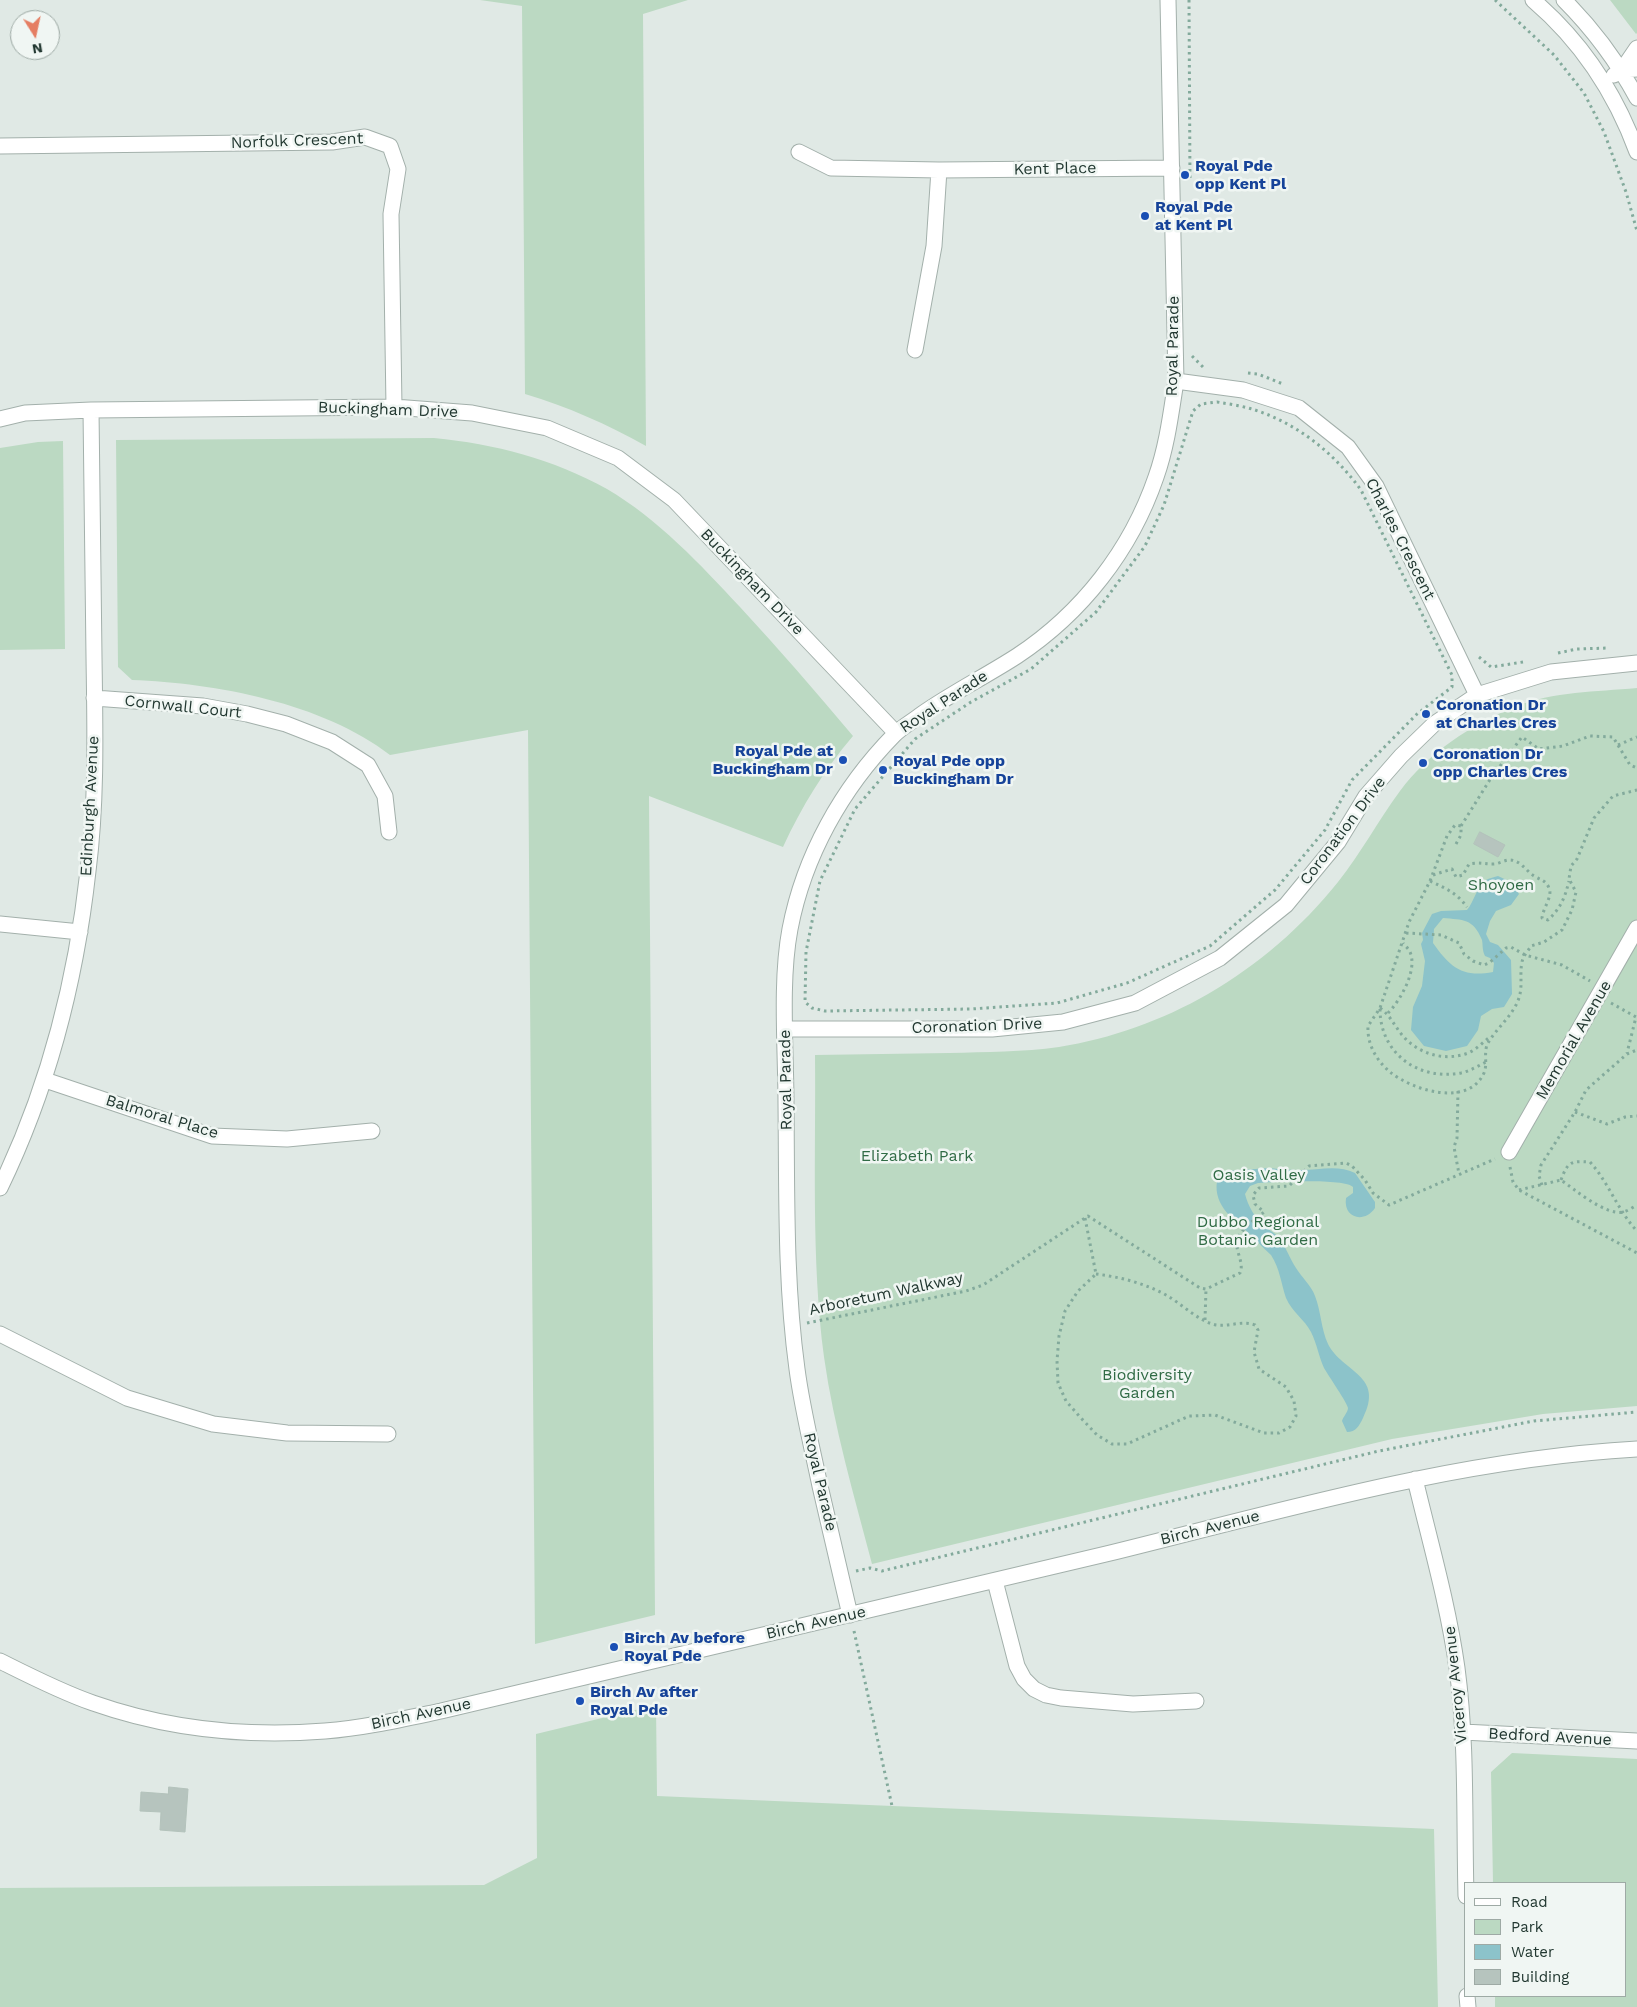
<!DOCTYPE html>
<html>
<head>
<meta charset="utf-8">
<style>
  body { margin:0 }
  #map { position:relative; width:1637px; height:2007px; overflow:hidden; background:#e0e9e5; font-family:"Work Sans",sans-serif }
  canvas { display:block }
  .legend { position:absolute; left:1464px; top:1882px; width:162px; height:115px; box-sizing:border-box; background:#f0f6f3; border:1px solid #9eaaa5; margin:0; padding:6px 9px; list-style:none; font-size:15px; color:#223831 }
  .legend li { display:flex; align-items:center; gap:10px; height:25px }
  .legend b { width:25px; border:1px solid #9eaaa5 }
  .north { position:absolute; left:10px; top:10px; width:50px; height:50px; box-sizing:border-box; background:#f0f6f3; border:1px solid #9eaaa5; border-radius:50%; rotate:170deg; font-size:14px; font-weight:700; line-height:20px; text-align:center; color:#223831 }
  .north::after { content:''; display:block; margin:auto; width:18px; height:22px; background:#e57e63; clip-path:polygon(50% 0,100% 100%,50% 72%,0 100%) }
</style>
</head>
<body>
<div id="map">
<canvas width="1637" height="2007"></canvas>
<ul class="legend">
<li><b style="height:6px;background:#fff"></b>Road</li>
<li><b style="height:14px;background:#bbd9c2"></b>Park</li>
<li><b style="height:14px;background:#8cc3ca"></b>Water</li>
<li><b style="height:14px;background:#b6c4be"></b>Building</li>
</ul>
<div class="north">N</div>
</div>
<script>
const ctx = document.querySelector('canvas').getContext('2d');
ctx.lineJoin = 'round';
function fill(path, color) { ctx.fillStyle = color; ctx.fill(path, 'evenodd'); }
function stroke(path, color, width, dash) { ctx.strokeStyle = color; ctx.lineWidth = width; ctx.lineCap = dash ? 'butt' : 'round'; ctx.setLineDash(dash || []); ctx.stroke(path); }
function drawText(font, color, halo, rows, align = 'center') {
  ctx.font = font + ' "Work Sans",sans-serif'; ctx.lineWidth = 5; ctx.setLineDash([]); ctx.textBaseline = 'middle'; ctx.strokeStyle = halo; ctx.fillStyle = color; for (const [text, x, y, turn = 0] of rows) {
    ctx.save(); ctx.translate(x, y); ctx.rotate((+turn || 0) * Math.PI / 180); ctx.textAlign = isNaN(turn) ? turn : align; if (halo) ctx.strokeText(text, 0, 0); ctx.fillText(text, 0, 0); ctx.restore();
  }
}
fill(new Path2D(`
  M480 0H688L643 14 646 446C607 424 568 407 525 394L522 6Z
  M1610 0H1637V33L1636 34Z
  M434 438C495 444 553 459 607 489 658 519 700 564 740 607 779 649 816 692 853 736 824 770 802 806 783 847L649 796 655 1615 535 1644 528 730 390 755C323 703 215 683 132 680L118 667 116 440Z
  M63 441 65 649 0 650V448L38 442Z
  M1637 688V1406L1543 1414 1392 1439 872 1564C854 1495 834 1428 824 1357 811 1258 816 1156 815 1055 860 1054 905 1054 949 1053 986 1052 1023 1052 1059 1047 1110 1039 1163 1020 1208 994 1258 965 1302 927 1338 882 1361 853 1378 821 1400 791 1428 753 1471 725 1514 707 1555 691 1595 692 1637 688Z
  M656 1705 657 1796 1434 1829 1438 2007H0V1888L484 1885 537 1858 536 1734Z
  M1512 1753 1637 1759V2007H1495V1996H1626V1883H1493L1491 1772Z`), '#bbd9c2');
fill(new Path2D(`
  M1498 876 1511 882 1519 894 1511 905 1496 911 1490 921 1486 934 1490 942 1498 945 1511 960 1512 994 1504 1007 1492 1009 1481 1016 1478 1030 1467 1046 1446 1051 1424 1046 1411 1030 1413 1007 1422 986 1425 961 1421 944 1423 940 1422 933 1432 914 1441 911 1467 910C1474 902 1477 886 1486 880 1489 878 1495 877 1498 876ZM1443 918C1463 920 1473 918 1482 940 1483 945 1482 950 1485 956L1490 958 1494 963 1493 972C1462 978 1450 967 1433 943L1434 929Z
  M1269 1168C1278 1169 1288 1170 1297 1170 1316 1171 1337 1164 1355 1173L1375 1202V1208C1364 1224 1343 1218 1346 1198L1353 1193V1187C1345 1178 1273 1182 1258 1183L1250 1186 1245 1194C1248 1206 1255 1218 1264 1226 1269 1230 1275 1233 1279 1238 1286 1247 1290 1259 1296 1268 1302 1278 1311 1285 1315 1296 1321 1311 1321 1329 1328 1344 1343 1373 1385 1375 1363 1418 1359 1426 1356 1432 1347 1432L1342 1421C1343 1417 1348 1412 1348 1408 1348 1404 1328 1375 1324 1368 1319 1357 1317 1344 1311 1332 1305 1320 1292 1312 1286 1298 1281 1283 1280 1269 1271 1255 1264 1249 1258 1242 1251 1235 1235 1220 1213 1207 1217 1181L1223 1173 1228 1171Z`), '#8cc3ca');
const building = new Path2D(`
  M1480 832 1505 845 1498 857 1474 844Z
  M169 1787 188 1789 185 1832 160 1830 161 1812 140 1811 141 1792 168 1794Z`);
fill(building, '#b6c4be');
stroke(building, '#b3c2bb', 1);
const minor = new Path2D(`
  M1533 0C1581 41 1615 92 1637 152
  M1564 0C1594 30 1617 61 1637 98
  M1622 70 1637 48
  M1614 75 1622 70 1637 69
  M0 146 332 142 365 137 390 146 398 169 391 214 394 407
  M799 152 831 168 939 170 1172 168
  M915 350 934 246 939 170
  M1176 381 1243 390 1299 408 1348 447 1376 486 1477 695
  M0 419 25 413 91 410 394 407 472 413 547 428 618 458 674 500 896 733
  M94 698 203 706 247 714 286 724 332 742 368 765 385 796 389 832
  M0 924 80 932
  M785 1029H992L1063 1022 1135 1003 1220 958 1286 905 1338 842 1366 796 1401 756 1434 724 1477 695 1551 672 1637 663
  M45 1080 212 1136 287 1139 372 1131
  M1509 1152 1637 928
  M0 1188C48 1089 76 980 88 871 97 801 95 728 94 657 93 575 92 492 91 410
  M0 1334 127 1398 213 1424 287 1433 388 1434
  M1415 1479C1430 1542 1448 1604 1457 1668 1467 1743 1464 1820 1466 1896
  M995 1581 1017 1666 1024 1679 1034 1689 1046 1695 1061 1698 1133 1704 1196 1701
  M850 1615C840 1572 830 1529 820 1486 812 1447 802 1408 797 1369 785 1281 787 1192 786 1104 786 1050 780 982 790 929 804 856 842 788 894 735 902 727 913 721 922 714 952 693 986 676 1017 656 1082 613 1131 550 1156 477 1167 446 1171 413 1176 381L1168 0
  M0 1661C30 1676 61 1692 93 1703 167 1729 248 1737 325 1731 364 1728 403 1719 441 1711 663 1659 885 1608 1106 1554 1281 1511 1457 1459 1637 1449
  M1463 1732 1637 1741
  M1467 1996 1468 2007`);
stroke(minor, '#a3b0ab', 17);
stroke(new Path2D(`
  M1189 0 1190 182
  M1495 0 1554 55 1584 93 1604 132 1626 192 1637 231
  M1192 356 1203 367
  M1248 373 1258 374 1283 384
  M1217 402C1229 404 1243 406 1255 410 1298 424 1334 453 1361 490L1452 675V687L1417 714 1352 780 1325 830 1275 890 1210 946 1127 983 1057 1003 971 1009 825 1011 812 1008 805 1002 806 952 820 881 855 809 915 739 971 702 1031 669 1096 612 1145 546 1164 505 1193 411 1201 404Z
  M1558 653 1577 649 1609 648
  M1479 657 1491 667 1523 662
  M1618 745 1637 737
  M1461 826 1491 778 1522 737 1539 749 1563 746 1590 736 1613 737 1630 765 1637 768
  M1456 844 1461 835V826L1455 825 1447 836 1430 881 1409 922 1380 1008 1368 1026C1367 1044 1376 1060 1390 1072 1412 1090 1468 1108 1484 1073 1488 1064 1483 1052 1488 1043 1496 1029 1510 1018 1517 1003 1524 988 1519 977 1522 962 1523 956 1528 951 1531 946L1544 942 1562 930 1572 910 1576 892 1569 879 1571 866 1577 859 1594 818 1613 796 1637 790
  M1433 875 1452 869 1456 877 1463 875 1469 864C1481 862 1483 864 1493 864 1498 864 1503 861 1508 860 1520 859 1526 871 1534 876 1540 880 1546 880 1549 888 1553 896 1543 908 1542 918L1548 920C1561 908 1565 897 1569 881
  M1430 881C1445 888 1457 893 1467 907
  M1406 933 1441 935 1459 943 1464 954 1473 961 1484 965 1489 963 1506 948 1511 947 1525 955 1562 965 1590 981
  M1611 1003 1636 1017 1627 1053
  M1380 1008C1390 1015 1394 1025 1402 1035 1418 1054 1445 1062 1468 1053 1476 1050 1483 1042 1490 1037
  M1380 1009C1380 1053 1418 1081 1461 1073 1470 1071 1478 1066 1486 1062
  M1388 1013C1400 1001 1418 970 1410 952 1409 949 1405 946 1403 943
  M1458 1091 1457 1138 1454 1147 1459 1174
  M1575 1112 1607 1124 1625 1117 1637 1116
  M1510 1167 1513 1182 1519 1190 1637 1253
  M1561 1180C1568 1161 1571 1161 1590 1162 1609 1183 1618 1211 1637 1231
  M1542 1185 1539 1176 1541 1165 1575 1112 1586 1090 1627 1054 1637 1050
  M1519 1190 1561 1180C1574 1189 1606 1216 1623 1212 1628 1211 1633 1207 1637 1205
  M1085 1218 1096 1274
  M1096 1274C1120 1277 1144 1283 1166 1295 1182 1304 1198 1321 1216 1325 1229 1327 1242 1320 1255 1325L1258 1330 1254 1352 1259 1369 1286 1387 1294 1401 1296 1416 1290 1427 1279 1433H1264L1215 1415 1189 1416 1127 1444H1112L1097 1435 1080 1417 1066 1401 1058 1383 1057 1361 1059 1336 1065 1311 1078 1291Z
  M1205 1320 1206 1289
  M807 1323 966 1291 983 1285 1088 1216 1200 1288 1206 1289 1240 1273C1245 1262 1233 1249 1238 1238 1242 1228 1256 1219 1264 1212L1255 1204 1253 1195 1259 1188 1289 1186 1309 1166 1346 1163 1352 1166 1365 1180 1373 1193 1389 1205 1495 1159
  M856 1571 870 1568 882 1571 1379 1451 1534 1421 1637 1412
  M854 1631 892 1806`), '#83aa9c', 3, [2.5, 4]);
stroke(minor, '#fff', 15);
for (const [x, y, r, color] of [
  [1185,175,5,"#1a4fb4"],
  [1145,216,5,"#1a4fb4"],
  [1426,714,5,"#1a4fb4"],
  [843,760,5,"#1a4fb4"],
  [1423,763,5,"#1a4fb4"],
  [883,770,5,"#1a4fb4"],
  [614,1647,5,"#1a4fb4"],
  [580,1701,5,"#1a4fb4"]
]) { const dot = new Path2D(); dot.arc(x, y, r, 0, 2 * Math.PI); ctx.fillStyle = color; ctx.fill(dot); stroke(dot, '#f0f6f3', 2); }
drawText('16px', '#223831', '#f0f6f3', [
  ["Norfolk Crescent",297,141,-2],
  ["Kent Place",1055,169,-1],
  ["Royal Parade",1173,346,-89],
  ["Buckingham Drive",388,410,2],
  ["Charles Crescent",1400,539,63],
  ["Buckingham Drive",752,582,46],
  ["Royal Parade",944,702,-33],
  ["Cornwall Court",183,707,6],
  ["Edinburgh Avenue",90,806,-87],
  ["Coronation Drive",1343,831,-53],
  ["Coronation Drive",977,1026,-2],
  ["Memorial Avenue",1574,1040,-60],
  ["Royal Parade",786,1080,-91],
  ["Balmoral Place",162,1117,17],
  ["Arboretum Walkway",886,1294,-12],
  ["Royal Parade",820,1482,77],
  ["Birch Avenue",1210,1528,-14],
  ["Birch Avenue",816,1623,-13],
  ["Viceroy Avenue",1456,1685,-96],
  ["Birch Avenue",421,1714,-12],
  ["Bedford Avenue",1550,1737,3]
]);
drawText('bold 16px', '#164399', '#f0f6f3', [
  ["Royal Pde",1195,166],
  ["opp Kent Pl",1195,184],
  ["Royal Pde",1155,207],
  ["at Kent Pl",1155,225],
  ["Coronation Dr",1436,705],
  ["at Charles Cres",1436,723],
  ["Royal Pde at",833,751,"right"],
  ["Buckingham Dr",833,769,"right"],
  ["Coronation Dr",1433,754],
  ["opp Charles Cres",1433,772],
  ["Royal Pde opp",893,761],
  ["Buckingham Dr",893,779],
  ["Birch Av before",624,1638],
  ["Royal Pde",624,1656],
  ["Birch Av after",590,1692],
  ["Royal Pde",590,1710]
], 'left');
drawText('16px', '#306b45', '#f0f6f3', [
  ["Shoyoen",1501,885],
  ["Elizabeth Park",917,1156],
  ["Oasis Valley",1259,1175],
  ["Dubbo Regional",1258,1222],
  ["Botanic Garden",1258,1240],
  ["Biodiversity",1147,1375],
  ["Garden",1147,1393]
]);
</script>
</body>
</html>
